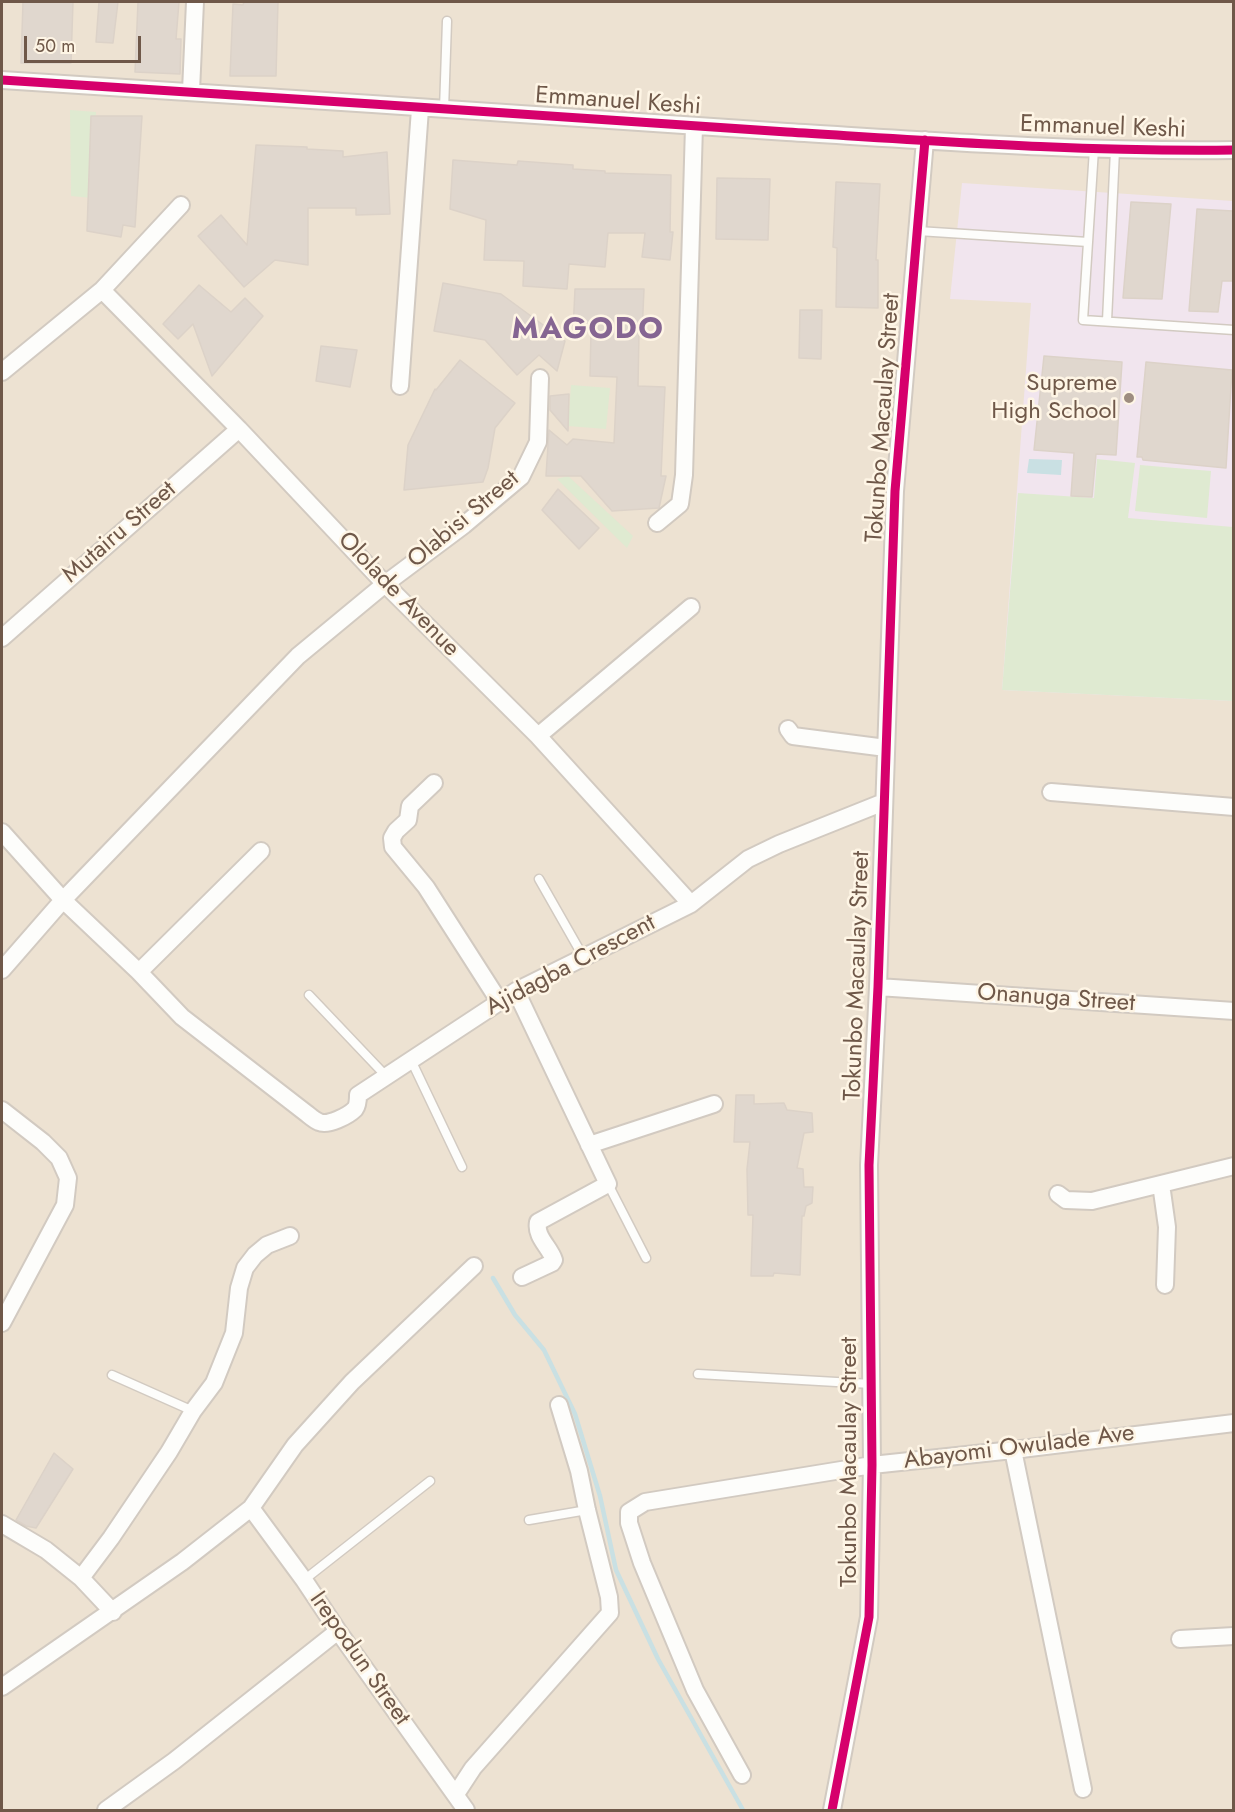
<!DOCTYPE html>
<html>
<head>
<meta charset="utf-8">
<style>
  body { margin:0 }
  #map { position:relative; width:1235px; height:1812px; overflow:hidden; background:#f4efe5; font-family:Jost,sans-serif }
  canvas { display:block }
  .frame { position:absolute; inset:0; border:3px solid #6f5849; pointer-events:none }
  .scale { position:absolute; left:24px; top:36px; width:117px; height:27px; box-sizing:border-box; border:3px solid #6f5849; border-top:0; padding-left:8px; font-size:18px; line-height:21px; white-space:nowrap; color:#6f5849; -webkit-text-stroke:4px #fef5e5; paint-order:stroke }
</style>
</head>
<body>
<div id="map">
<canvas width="1235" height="1812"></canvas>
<div class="frame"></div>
<div class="scale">50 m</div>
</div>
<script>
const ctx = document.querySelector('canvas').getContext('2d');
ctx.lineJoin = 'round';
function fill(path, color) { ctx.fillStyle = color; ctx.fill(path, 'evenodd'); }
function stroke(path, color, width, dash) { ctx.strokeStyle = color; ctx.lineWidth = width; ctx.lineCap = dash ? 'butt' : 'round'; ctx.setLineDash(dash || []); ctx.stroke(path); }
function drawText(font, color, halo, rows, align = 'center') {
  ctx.font = font + ' Jost,sans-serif'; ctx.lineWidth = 5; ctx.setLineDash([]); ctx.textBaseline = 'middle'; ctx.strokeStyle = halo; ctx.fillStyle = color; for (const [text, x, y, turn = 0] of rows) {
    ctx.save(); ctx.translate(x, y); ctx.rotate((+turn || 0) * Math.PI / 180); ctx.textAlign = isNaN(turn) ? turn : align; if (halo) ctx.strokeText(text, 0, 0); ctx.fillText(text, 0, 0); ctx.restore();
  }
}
fill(new Path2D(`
  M2 2H1233V1810H2Z`), '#ede2d2');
fill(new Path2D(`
  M962 183 1233 201V701L1002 690 1031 303 950 299Z`), '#f1e5ee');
fill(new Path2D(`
  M70 110 96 112 92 198 71 196Z
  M571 385 610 388 606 429 568 426Z
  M1097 459 1135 463 1128 518 1233 527V701L1002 690 1018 493 1094 498Z
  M1140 465 1211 471 1207 518 1135 511Z
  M568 476 633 536 627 548 557 479Z`), '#dfead1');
fill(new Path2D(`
  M1029 459 1062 460 1061 475 1027 473Z`), '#c9e0e3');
stroke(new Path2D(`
  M493 1278 515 1315 544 1350 575 1414 600 1496 616 1570 658 1659 743 1810`), '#c9e0e3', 4.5);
const building = new Path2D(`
  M23 2H73L71 63H21Z
  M99 2H118L113 43 96 42Z
  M138 2H179L176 39H181L180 74 135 72Z
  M244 2H278L276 76H230L233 4 243 5Z
  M91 116H142L135 227 123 225 121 237 87 231Z
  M256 145 307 147V149L343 151V157L387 152 390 214 356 215V208H308V265L275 260 244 287 198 236 221 215 247 245Z
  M453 160 517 165 518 161 573 165V169L605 171V173L671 175 670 232H673L670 260 642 257 645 233H608L605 267 569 264 567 289 523 286 524 261 484 260 486 220 450 209Z
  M717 178 770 179 768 240 716 239Z
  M836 182 880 184 876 260H878V308L836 307 837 248 833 247Z
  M1131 202 1171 204 1162 299 1123 298Z
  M1197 209 1233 211V281H1222L1218 312 1189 311Z
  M443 283 501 294 565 341 557 371 539 355 517 375 485 340 434 331Z
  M199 285 231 312 245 298 263 316 212 376 193 324 178 339 163 324Z
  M575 289H644L642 334H639L638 386 665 387 661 476H666L659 508 612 511 581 476H546L549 430 567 445 573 439 614 443 617 377 590 376 591 332 573 331Z
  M800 310H822L821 359 799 358Z
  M321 346 357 350 350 387 316 381Z
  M1044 356 1122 362 1116 455 1096 454 1092 497 1071 496 1074 453 1034 450Z
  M460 360 515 403 495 428 488 468 483 482 404 490 408 445 435 389 436 390Z
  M1146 362 1232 370 1226 468 1143 460 1142 457H1137Z
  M569 394 568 431 550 410V396Z
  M558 489 599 528 579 549 542 510Z
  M736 1095H754V1104L784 1103 787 1110 812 1113 813 1132 804 1133 797 1168 803 1169 804 1187H813L812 1203 806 1206 804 1216H802L800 1275 774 1273 773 1276H751L753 1215H748L747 1169 750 1142H734Z
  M54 1453 73 1469 36 1528 26 1526 16 1520Z`);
fill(building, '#e0d7ce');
stroke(building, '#dcd2c8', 1.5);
const lane = new Path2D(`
  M444 110 447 21
  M1094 149 1083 320 1234 330
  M918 231 1088 242
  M1107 321 1115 150
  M539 879 584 958
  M309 995 386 1076
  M411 1060 462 1167
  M608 1184 646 1258
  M698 1374 871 1384
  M112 1375 193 1411
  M529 1520 587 1510
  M304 1580 430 1481`);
const street = new Path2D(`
  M2 80C264 95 525 116 787 132 936 141 1085 152 1234 150
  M191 91 195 2
  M102 290 239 429 385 584 538 736 691 904
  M2 372 102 290 181 205
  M400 386 420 109
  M657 523 680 504 684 475 694 126
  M2 638 239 429
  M788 729 793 736 886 748
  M538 736 691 607
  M434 783 410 806 408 820 396 831 392 838 393 847 426 887 499 1001
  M1051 792 1234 807
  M2 832 63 900 139 972 182 1017 306 1113C310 1116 314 1120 319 1122 328 1126 348 1116 355 1109 358 1105 358 1099 358 1095L516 991 691 904 748 859 779 844 884 802
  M2 970 63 900 298 656 385 584 464 525 521 477 538 442 540 378
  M139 972 261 851
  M878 987 1234 1011
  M516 991 608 1184 538 1222C535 1237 550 1247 554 1260L552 1263 522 1277
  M2 1110 43 1142 59 1158 68 1178 65 1205 2 1323
  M589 1145 714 1104
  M1161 1184 1167 1227 1165 1285
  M1058 1194 1066 1200 1092 1201 1234 1166
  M1013 1450 1083 1789
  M251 1508 304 1580 338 1631 466 1810
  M2 1524 46 1550 81 1578 113 1612
  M81 1578 111 1538 169 1452 193 1411 214 1383 234 1333 239 1288 245 1268 255 1255 267 1245 290 1236
  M1180 1639 1234 1636
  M2 1687 182 1562 251 1508 295 1445 352 1382 474 1266
  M742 1775 695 1690 642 1563 629 1523V1512L645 1502 872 1465 1013 1450 1234 1423
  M456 1794 473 1768 610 1613 609 1597 587 1510 579 1471 559 1405
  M106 1810 174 1761 338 1631
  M832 1810 869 1617 872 1465 869 1165 878 987 895 491 925 140`);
stroke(lane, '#d2cac1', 11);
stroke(street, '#d2cac1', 20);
stroke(lane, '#fdfdfb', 8);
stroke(street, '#fdfdfb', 16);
stroke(new Path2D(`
  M2 80C264 95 525 116 787 132 936 141 1085 152 1234 150
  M832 1810 869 1617 872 1465 869 1165 878 987 895 491 925 140`), '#d6006c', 9);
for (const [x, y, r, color] of [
  [1129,398,6,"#9e8d80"]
]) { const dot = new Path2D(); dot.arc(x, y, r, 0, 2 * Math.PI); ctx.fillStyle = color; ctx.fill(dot); stroke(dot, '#fef5e5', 2); }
drawText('24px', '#6f5849', '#fef5e5', [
  ["Emmanuel Keshi",618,102,4],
  ["Emmanuel Keshi",1103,128,2],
  ["Tokunbo Macaulay Street",884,418,-86],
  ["Olabisi Street",464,520,-40],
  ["Mutairu Street",120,533,-41],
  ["Ololade Avenue",398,595,46],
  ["Ajidagba Crescent",571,966,-28],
  ["Tokunbo Macaulay Street",858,976,-88],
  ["Onanuga Street",1056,999,4],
  ["Abayomi Owulade Ave",1019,1448,-7],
  ["Tokunbo Macaulay Street",850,1462,-90],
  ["Irepodun Street",359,1659,55]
]);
drawText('24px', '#6f5849', '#fef5e5', [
  ["Supreme",1117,384],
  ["High School",1117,412]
], 'right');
ctx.letterSpacing = '1.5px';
drawText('bold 30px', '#856592', '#fef5e5', [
  ["MAGODO",588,331]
]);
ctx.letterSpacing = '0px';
</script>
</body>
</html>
